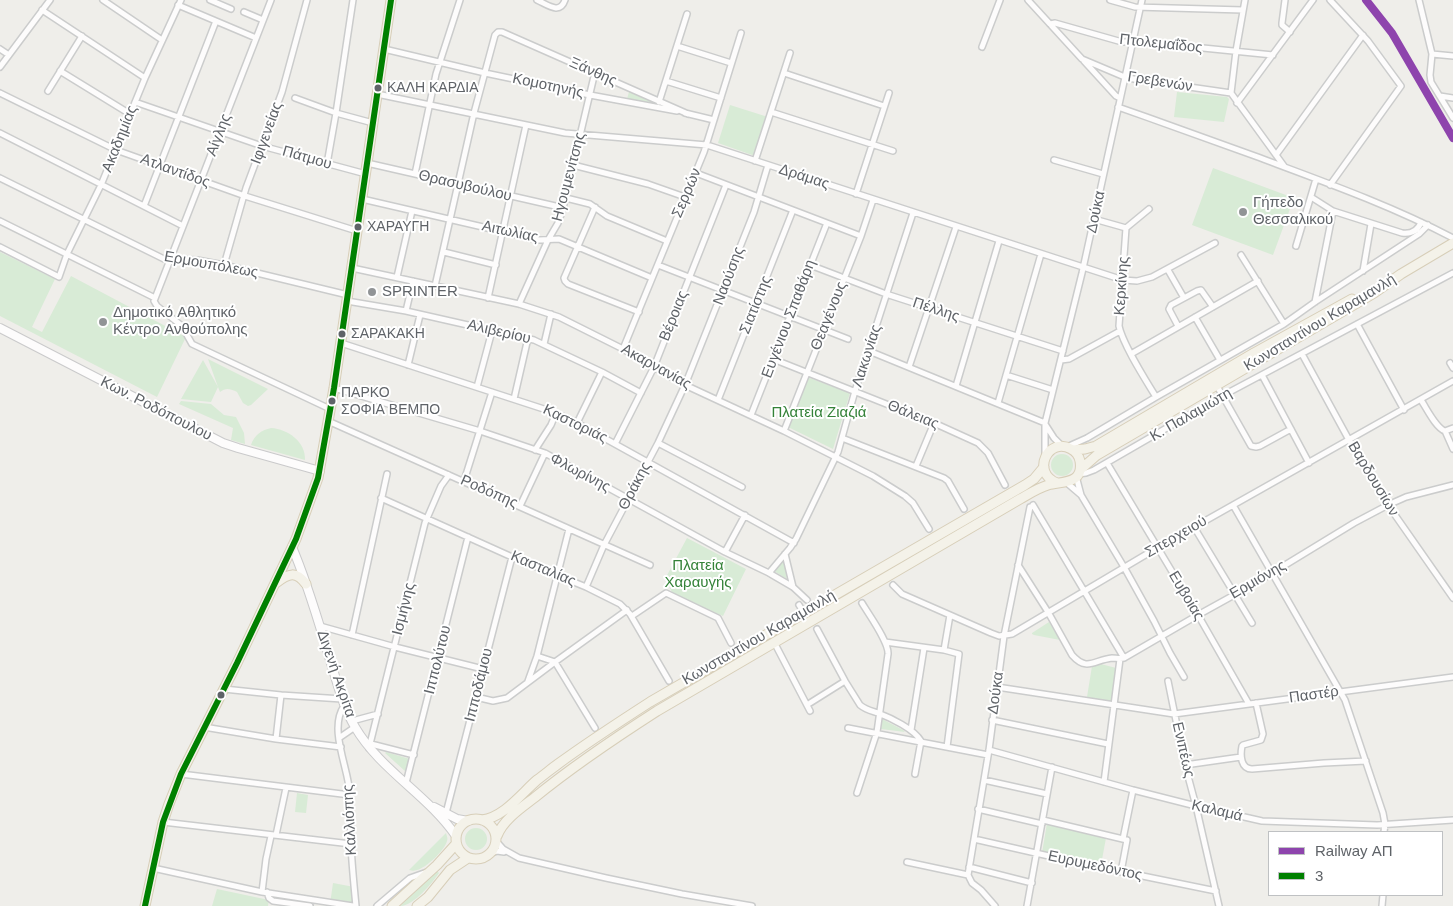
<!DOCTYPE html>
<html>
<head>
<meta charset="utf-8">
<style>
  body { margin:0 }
  #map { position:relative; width:1453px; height:906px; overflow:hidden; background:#efeeea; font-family:Arial,sans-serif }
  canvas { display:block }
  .legend { position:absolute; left:1268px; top:831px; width:175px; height:65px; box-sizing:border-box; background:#fff; border:1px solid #bfc1c3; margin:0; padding:6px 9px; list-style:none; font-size:15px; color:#5f6368 }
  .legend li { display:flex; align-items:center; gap:10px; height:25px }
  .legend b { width:25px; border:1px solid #bfc1c3 }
</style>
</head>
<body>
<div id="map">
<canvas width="1453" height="906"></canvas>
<ul class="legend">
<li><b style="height:6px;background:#8e44ad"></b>Railway ΑΠ</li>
<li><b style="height:6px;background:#008000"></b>3</li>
</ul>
</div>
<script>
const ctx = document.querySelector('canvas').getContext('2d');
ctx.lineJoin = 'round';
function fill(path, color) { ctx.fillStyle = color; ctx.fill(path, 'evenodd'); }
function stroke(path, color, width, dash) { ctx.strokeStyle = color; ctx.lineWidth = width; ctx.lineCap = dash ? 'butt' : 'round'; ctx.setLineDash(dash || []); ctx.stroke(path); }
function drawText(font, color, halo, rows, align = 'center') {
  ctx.font = font + ' Arial,sans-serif'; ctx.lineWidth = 4; ctx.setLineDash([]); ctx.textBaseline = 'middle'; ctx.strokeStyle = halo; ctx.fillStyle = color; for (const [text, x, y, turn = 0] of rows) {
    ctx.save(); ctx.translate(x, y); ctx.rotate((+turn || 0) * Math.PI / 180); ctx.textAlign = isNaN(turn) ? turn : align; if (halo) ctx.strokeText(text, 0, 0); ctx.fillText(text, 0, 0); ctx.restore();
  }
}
fill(new Path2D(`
  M631 91 654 102 655 103 652 104 627 99 629 92Z
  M1177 92 1227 97 1229 99 1224 122 1174 117Z
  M730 105 768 117 755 156 718 143Z
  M1213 168 1294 198 1273 255 1192 225Z
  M0 252 55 279 32 327 42 332 71 276 186 337 157 397 0 316Z
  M208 359 268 389 251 405 248 406 243 403 237 392C231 389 226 387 220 392L218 387 211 402 181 399 203 360 218 387Z
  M807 377 850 393 833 449 788 427Z
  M181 401 211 404 224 415 236 417 244 433 245 444 231 440 233 428 179 404Z
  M271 428C288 429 306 442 305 460L251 445C254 435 262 430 271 428Z
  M1051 465a11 11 0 1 1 22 0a11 11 0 1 1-22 0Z
  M687 538 746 569 723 616 673 594 665 579Z
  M784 559 787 579 774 571Z
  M1049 622 1060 640 1034 635 1032 634V633Z
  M1101 664 1116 668 1111 702 1087 697 1092 666Z
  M882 719 903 730 905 732 881 729Z
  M386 752 410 759 408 769 405 771 385 753Z
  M297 793 308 795 306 813 295 812Z
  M1047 823 1106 838 1101 865 1042 853Z
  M465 839a11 11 0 1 1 22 0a11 11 0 1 1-22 0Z
  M446 833C447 837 448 838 447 841 445 850 426 868 417 870 413 871 413 871 409 870Z
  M437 871 439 873C432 883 414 906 400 906Z
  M333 883 354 887 356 906 330 904Z
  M217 889 269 900 268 906H212Z`), '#d8ebd6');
const street = new Path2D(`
  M103 0 162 40
  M210 0 231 9
  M271 0 154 301 157 306 182 326 192 344 330 409
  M537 0C548 5 560 15 565 0
  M1028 0 1082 59 1127 78 1231 93
  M1110 0 1135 7 1243 10
  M1245 0 1236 51 1231 93 1284 166
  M1285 0 1282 23V25L1290 32
  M1330 0 1368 41 1401 86 1330 185
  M1419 0 1432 54 1430 75 1431 82 1453 118
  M178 5 256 38
  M42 10 145 78
  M244 12 263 20
  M1050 24 1055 23 1122 42H1143L1273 55
  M677 46 731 63
  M982 47 1000 0
  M0 49 9 55
  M384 49 485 73 590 95 677 111
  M1432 54 1453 56
  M1084 61 1116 96 1120 98
  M0 67 50 0
  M60 71 130 114
  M784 73 884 106
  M666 81 721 98
  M48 91 82 36
  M0 93 116 150 245 196 357 231
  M377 94 565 133 707 145 1123 280 1137 281 1152 277 1215 243
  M1440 96 1453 98
  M295 98 336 113 373 123
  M135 102 262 146 366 174
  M659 102 687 14
  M1237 103 1313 0
  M1118 107C1164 123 1210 140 1255 156 1322 181 1390 205 1453 238
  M771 112 893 151
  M685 113 714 120
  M0 133 183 226
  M1276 155 1363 35
  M1054 160 1103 174
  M755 161 790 53
  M367 163 564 208
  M327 164 336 113 353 0
  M573 165 648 184 685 197
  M696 173 861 236
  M415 174 436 74 460 0
  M0 178 164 259 197 260 224 265 348 295
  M856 194 889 93
  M1311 197 1333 211 1402 233C1411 234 1418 231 1421 222
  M566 198 590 204 607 216 667 241
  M362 199 539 240 559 239 652 278
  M144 206 216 21
  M595 207 564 278 565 281 568 284 639 312
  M1094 219 1126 228 1119 326C1123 345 1145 379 1156 397
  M0 221 155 298
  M1126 228 1149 209
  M1296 246 1316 179
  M0 247 59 277 67 254 101 185 145 78 181 0
  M444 252 496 265
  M1241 255 1284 324
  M224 265 246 188 282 92 307 0
  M658 265 848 339
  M810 265 886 294 1063 351
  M352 268 519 304 559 317 623 349 685 385 784 431 873 476 905 496 913 503 929 529
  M1168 270 1184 298
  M1363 271 1371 224
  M397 277 412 211
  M435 286 474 113 495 35 498 32H502L688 114
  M488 298 526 125
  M347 301 406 311 534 340 602 372 641 393
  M1315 302 1333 211
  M519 304 548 240 558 223 562 212 595 72
  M406 311 413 281
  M1195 317 1220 360
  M1357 324 1404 410
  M1178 326 1169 309 1171 305 1197 291 1201 290 1213 307
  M341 343 556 413 577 423 794 543
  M544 344 551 314
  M623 349 704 152 741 33
  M869 351 1045 423
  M1131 354 1258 281
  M1302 354 1349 440 1388 505 1453 598
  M773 359 934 423 978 443 988 453 1005 485
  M1061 360 1069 359 1120 331
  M1450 363 1453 368
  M408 365 420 315
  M909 367 956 227
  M1006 375 1053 390
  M1262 375 1309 463
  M956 386 999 241
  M1217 386 1251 446 1256 447 1260 446 1291 429
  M477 387 492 331
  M334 388 480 431 545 453 725 552 769 573 793 587 807 600
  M514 399 528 338
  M718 400 793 210
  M1421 400C1427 409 1436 428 1445 431
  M998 403 1041 254
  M751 415 827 223
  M328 421 650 565
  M577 423 602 372
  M1045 424 1054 438 1063 447
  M784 431 861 236 873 200
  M1445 431 1453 449
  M1445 431 1453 428
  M842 438 944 478 948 481 964 509
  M658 443 742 487
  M615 444 654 367 726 185
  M1067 447 1087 438 1156 397 1284 324 1315 302 1419 234 1428 225
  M535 450 551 425 556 413
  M1045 456V423L1082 273 1142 0
  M1107 463 1198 615 1249 704
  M916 466 934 423
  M1078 474 1086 473 1094 470 1222 396 1453 273
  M1076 476 1081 495
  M464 481 492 392
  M1067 483 1081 495 1124 567 1154 621 1170 653 1184 677
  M381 498 512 557 586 587 620 604 630 614 669 681
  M1033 505 1124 658 1198 615 1254 584 1354 523 1388 505 1406 497 1453 485
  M1233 505 1345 700 1383 813 1385 824 1384 832
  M520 506 545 453
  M1194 527 1252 623
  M725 552 745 515
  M785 554 793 587
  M1018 565 1048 612 1072 655C1087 672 1094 660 1112 658 1116 658 1120 659 1124 658
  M769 573 790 548 796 539 838 452 855 391 913 213
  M893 585 902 594 991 633 999 636 1012 634 1157 548 1453 381
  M586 587 604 545 658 443 685 385 754 212 768 165
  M799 605 804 613
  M632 616 666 593 718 618 731 643
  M320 626 395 647 483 669
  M817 629 845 681 860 705C866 710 872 711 878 713 891 718 914 729 921 741L915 774
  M352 635 387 474
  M774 642 810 711
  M885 642 944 650 959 654 947 747
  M944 650 950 615
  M537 656 555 662 595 728
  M528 681 537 656 569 529
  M1168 681 1185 765 1196 806 1219 906
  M997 687 1174 714 1453 677
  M224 689 281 695 342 699
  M476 697 493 701 507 698 555 662 627 610
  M810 703 845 681
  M1256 703 1263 734 1261 740 1243 745 1242 746C1240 756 1241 769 1252 769L1324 763 1366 761
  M344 706C328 729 349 769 350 795 351 812 350 828 351 845 352 865 354 886 356 906
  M992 720 1108 744
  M352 721 378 714
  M204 727 276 739 341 747
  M848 728 988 755
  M911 730 924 648
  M339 738 355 727
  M276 739 281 695
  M371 744 414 755
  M369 748 425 523 441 486 449 475
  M989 750 1133 790 1196 806 1262 821 1377 825 1453 820
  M1185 765 1241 757
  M181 774 350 795
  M984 780 1047 794
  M1104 782 1120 659
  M406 783 468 537
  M857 793 877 732 888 654C889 642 869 615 862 603
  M978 809 1042 824
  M446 813 512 557
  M1043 820 1127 840 1121 872
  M163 822 351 844
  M276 835 286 788
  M974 839 1084 864 1216 891
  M1123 839 1133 790
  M496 841 503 849 519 858 606 878 682 894 752 906
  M489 854 497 851 504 852
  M907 862 968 875
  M969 867 1032 883
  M153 868 262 892 353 906
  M262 892 266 859 271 836
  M267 892 269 898 273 901 310 906
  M377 906 410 878 427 872
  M995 906 981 890 972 883 968 875 989 750 1004 636 1030 507
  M1027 906 1052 767
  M1382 906 1383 895`);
const secondary = new Path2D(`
  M0 328 223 443 238 448 320 471
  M292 547C308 584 319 624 331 663 338 685 343 707 355 727 380 770 428 795 456 836
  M434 807 457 819 468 821`);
const primary = new Path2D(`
  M1073 450 1085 449 1096 446 1254 353 1352 299
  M1080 470 1097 455 1374 293 1401 274 1453 243
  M276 583C289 573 296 571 306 584
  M456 839a20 20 0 1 1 40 0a20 20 0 1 1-40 0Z
  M482 820C504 817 521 794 537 780 544 775 551 769 558 764 588 742 619 722 650 702L1025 485 1034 479 1044 467
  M497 836C503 820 521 808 534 798 573 766 615 738 657 711L1020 499C1029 494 1038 488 1048 485 1061 481 1084 485 1080 461 1079 456 1075 451 1071 449 1049 436 1030 472 1057 483
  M145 906 163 822 169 804 181 774 237 663 296 539 318 478 334 388 391 0
  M392 906 437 865 456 844
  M417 906 428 897 450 870 468 858`);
stroke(street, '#cbcccc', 8);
stroke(secondary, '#cacacb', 10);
stroke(primary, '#d7ceb8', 11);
stroke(street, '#fdfcfc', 5);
stroke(secondary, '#fdfcfc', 8);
stroke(primary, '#f4f2e9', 9);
stroke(new Path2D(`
  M145 906 163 822 181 774 237 663 296 539 318 478 334 388 391 0`), '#008000', 6);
stroke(new Path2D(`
  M1366 0 1392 33 1453 138`), '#8e44ad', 8);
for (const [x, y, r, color] of [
  [378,88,4.5,"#5f6368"],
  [1243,212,5,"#919496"],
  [358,227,4.5,"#5f6368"],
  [372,292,5,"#919496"],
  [103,322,5,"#919496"],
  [342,334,4.5,"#5f6368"],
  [332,401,4.5,"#5f6368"],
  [221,695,4.5,"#5f6368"]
]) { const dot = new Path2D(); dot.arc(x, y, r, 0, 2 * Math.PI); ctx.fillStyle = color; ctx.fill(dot); stroke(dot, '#fff', 2); }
drawText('14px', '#5f6368', '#fff', [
  ["ΚΑΛΗ ΚΑΡΔΙΑ",387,88],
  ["ΧΑΡΑΥΓΗ",367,227],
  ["ΣΑΡΑΚΑΚΗ",351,334],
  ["ΠΑΡΚΟ",341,393],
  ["ΣΟΦΙΑ ΒΕΜΠΟ",341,410]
], 'left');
drawText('15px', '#5f6368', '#fff', [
  ["Πτολεμαΐδος",1161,44,6],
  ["Ξάνθης",593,72,24],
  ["Γρεβενών",1160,82,9],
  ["Κομοτηνής",548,86,12],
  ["Ιφιγενείας",267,133,-70],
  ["Αίγλης",219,135,-69],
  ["Ακαδημίας",120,139,-68],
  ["Πάτμου",307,158,16],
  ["Ατλαντίδος",175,171,20],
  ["Ηγουμενίτσης",569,177,-75],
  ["Δράμας",804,177,18],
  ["Θρασυβούλου",465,186,13],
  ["Σερρών",687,193,-67],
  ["Δούκα",1096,212,-78],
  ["Αιτωλίας",510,232,12],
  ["Ερμουπόλεως",211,265,10],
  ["Ναούσης",729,276,-69],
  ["Κερκίνης",1122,286,-86],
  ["Σιατίστης",756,305,-68],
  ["Πέλλης",936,310,18],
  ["Βέροιας",674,316,-68],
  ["Θεαγένους",829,316,-68],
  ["Ευγένιου Σπαθάρη",789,319,-69],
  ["Κωνσταντίνου Καραμανλή",1320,323,-31],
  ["Αλιβερίου",499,332,13],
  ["Λακωνίας",867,356,-72],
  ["Ακαρνανίας",656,367,29],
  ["Κων. Ροδόπουλου",156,409,27],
  ["Θάλειας",913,415,22],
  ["Κ. Παλαμιώτη",1191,415,-30],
  ["Καστοριάς",575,424,26],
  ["Φλωρίνης",580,473,28],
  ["Βαρδουσίων",1373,479,59],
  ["Θράκης",635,486,-62],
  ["Ροδόπης",489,492,24],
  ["Σπερχειού",1176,537,-30],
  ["Κασταλίας",543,569,23],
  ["Ερμιόνης",1258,580,-30],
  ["Ευβοίας",1186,596,59],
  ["Ισμήνης",404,609,-76],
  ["Κωνσταντίνου Καραμανλή",759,638,-30],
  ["Ιππολύτου",438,660,-76],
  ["Διγενή Ακρίτα",336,674,71],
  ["Ιπποδάμου",479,685,-76],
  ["Δούκα",996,693,-82],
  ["Παστέρ",1314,695,-8],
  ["Ενιπέως",1183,750,77],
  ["Καλαμά",1217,811,13],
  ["Καλλιόπης",350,820,-93],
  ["Ευρυμεδόντος",1095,866,12]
]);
drawText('15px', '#5f6368', '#fff', [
  ["Γήπεδο",1253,203],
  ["Θεσσαλικού",1253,220],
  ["SPRINTER",382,292],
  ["Δημοτικό Αθλητικό",113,313],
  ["Κέντρο Ανθούπολης",113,330]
], 'left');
drawText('15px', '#348238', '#fff', [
  ["Πλατεία Ζιαζιά",819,413],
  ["Πλατεία",698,566],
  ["Χαραυγής",698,583]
]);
</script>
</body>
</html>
